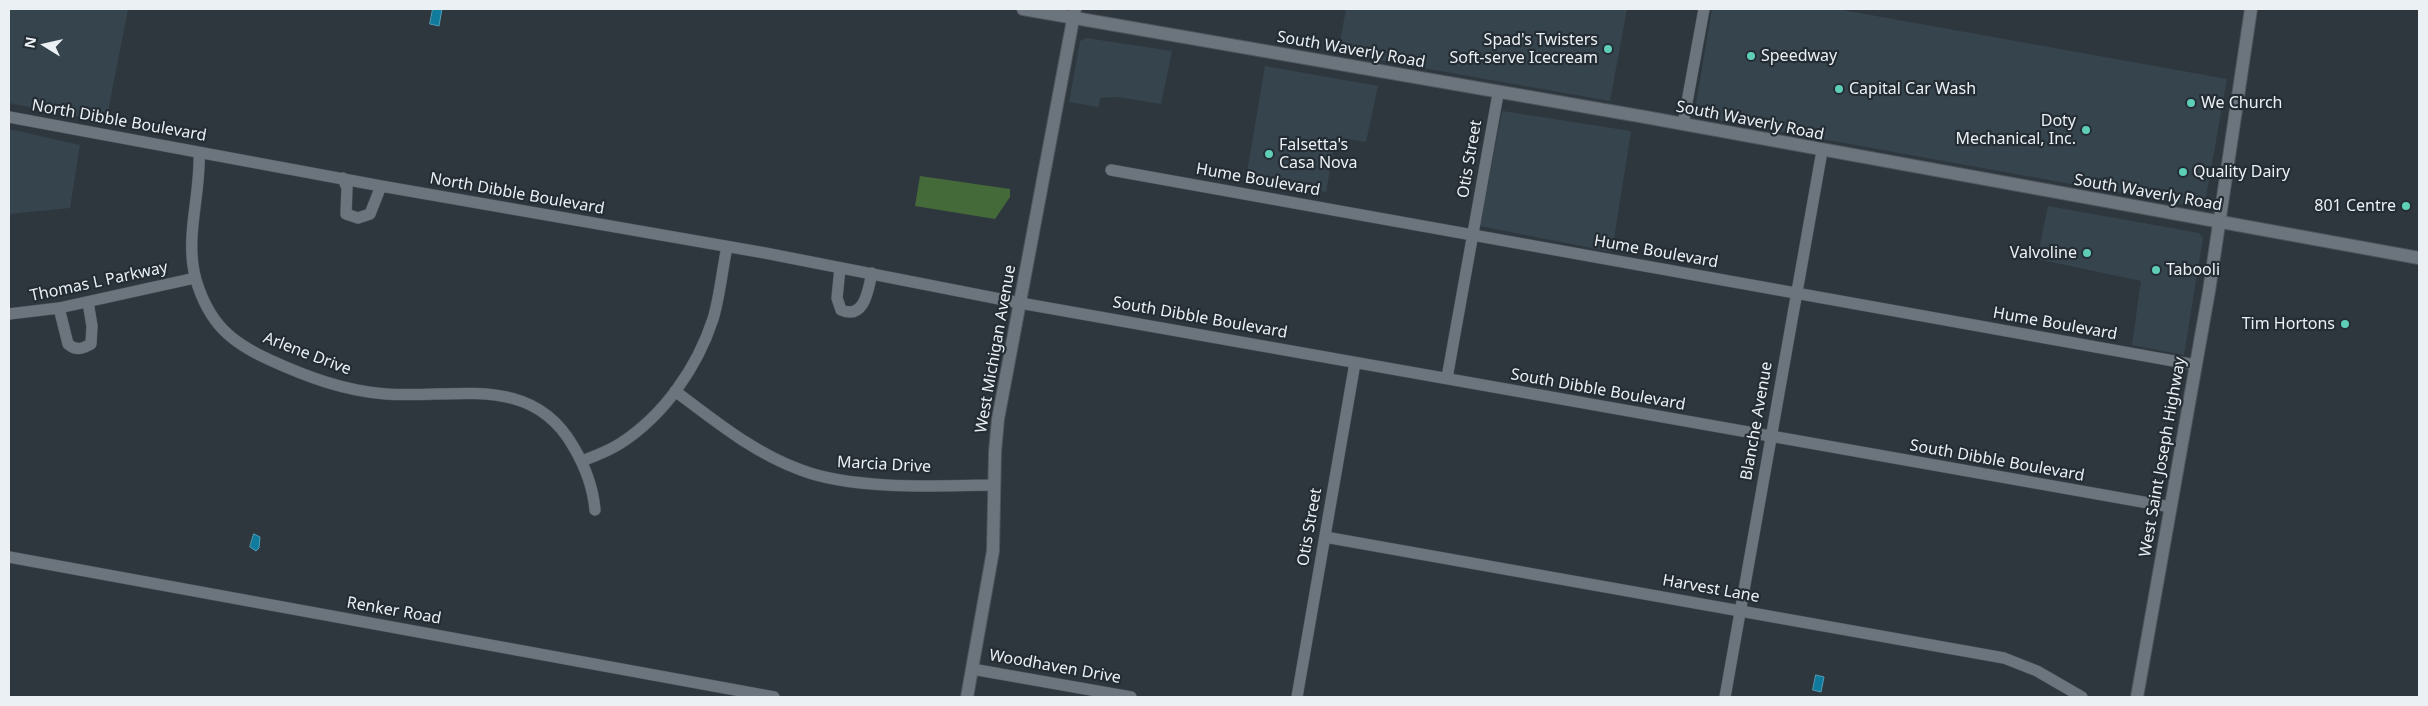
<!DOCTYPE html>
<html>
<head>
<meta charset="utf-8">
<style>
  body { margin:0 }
  #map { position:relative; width:2428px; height:706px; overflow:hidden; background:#2f373e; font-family:"Noto Sans",sans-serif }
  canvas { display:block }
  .frame { position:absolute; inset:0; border:10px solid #eaf0f4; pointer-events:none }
  .north { position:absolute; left:20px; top:20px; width:50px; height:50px; -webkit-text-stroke:4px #252d34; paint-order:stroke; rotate:280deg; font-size:14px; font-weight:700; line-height:20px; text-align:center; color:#eaf0f4 }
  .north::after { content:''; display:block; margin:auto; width:18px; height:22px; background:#eaf0f4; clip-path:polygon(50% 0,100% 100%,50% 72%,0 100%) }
</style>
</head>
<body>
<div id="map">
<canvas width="2428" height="706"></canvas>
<div class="frame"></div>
<div class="north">N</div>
</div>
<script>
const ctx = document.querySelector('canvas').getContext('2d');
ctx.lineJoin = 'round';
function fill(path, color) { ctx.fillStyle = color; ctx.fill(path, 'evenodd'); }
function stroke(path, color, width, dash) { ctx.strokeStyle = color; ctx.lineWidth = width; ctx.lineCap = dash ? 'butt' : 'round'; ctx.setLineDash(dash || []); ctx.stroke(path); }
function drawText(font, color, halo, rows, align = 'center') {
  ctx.font = font + ' "Noto Sans",sans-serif'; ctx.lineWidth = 4.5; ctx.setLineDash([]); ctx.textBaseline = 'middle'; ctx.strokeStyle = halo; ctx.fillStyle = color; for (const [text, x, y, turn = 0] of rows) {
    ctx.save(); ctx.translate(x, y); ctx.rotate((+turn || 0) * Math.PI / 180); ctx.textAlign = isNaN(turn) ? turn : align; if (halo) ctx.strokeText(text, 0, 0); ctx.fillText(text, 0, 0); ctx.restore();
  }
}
fill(new Path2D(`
  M9 9H128L106 122 9 103Z
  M1346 9H1627L1610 101 1338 53Z
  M1712 9H1837L2227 79 2204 208 1694 116Z
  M1086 38 1172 51 1161 104 1119 97 1100 98 1099 107 1069 102 1080 41Z
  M1265 66 1378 86 1366 142 1336 137 1326 192 1246 178Z
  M1502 111 1631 131 1612 252 1480 226Z
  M9 129 80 145 70 208 9 214Z
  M2048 206 2199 233 2203 238 2184 355 2132 345 2141 281 2037 259Z`), '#36444e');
fill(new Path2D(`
  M920 176 1010 189V197L995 219 915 206Z`), '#446a39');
const water = new Path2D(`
  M433 9H442L439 26 430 24Z
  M254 534 260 537 259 548 256 551 250 547Z
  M1816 675 1824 677 1821 692 1813 690Z`);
fill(water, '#107b9d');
stroke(water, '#519eb7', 1);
const minor = new Path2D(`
  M9 117 381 186 765 253 1020 303 2171 507
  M1683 124 1704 9
  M199 153C201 195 184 238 196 280 209 323 230 342 270 360 307 377 345 391 386 394 456 399 531 373 573 446 585 466 593 487 595 510
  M1111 170 2196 365
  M343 178 347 188 346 214 358 218 370 214 381 186
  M840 268 837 298 841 310C865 320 868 290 872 273
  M59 308 68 344C76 351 82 349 91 344L92 326 88 302
  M9 314 59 308 195 278
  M1447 378 1498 94
  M675 391C715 421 754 453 801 470 853 490 938 486 994 485
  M582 461C595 456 609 451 621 443 664 415 697 368 713 319 720 296 722 270 727 247
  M1325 537 2004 658 2037 671 2082 697
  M9 557 774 697
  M972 669 1131 697
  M1297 697 1355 363
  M1725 697 1822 151`);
const tertiary = new Path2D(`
  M967 697 993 551 995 452 998 419 1075 9
  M2137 697 2209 291 2251 9`);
const secondary = new Path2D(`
  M1023 9 1645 117 2419 258`);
stroke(minor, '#4e555b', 12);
stroke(tertiary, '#4e555b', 14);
stroke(secondary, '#4e555b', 14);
stroke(minor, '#6c757d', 11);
stroke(tertiary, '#6c757d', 12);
stroke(secondary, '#6c757d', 12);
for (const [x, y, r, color] of [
  [1608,49,5,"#5eceb7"],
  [1751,56,5,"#5eceb7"],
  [1839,89,5,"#5eceb7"],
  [2191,103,5,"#5eceb7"],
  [2086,130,5,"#5eceb7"],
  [1269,154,5,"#5eceb7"],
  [2183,172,5,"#5eceb7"],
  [2406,206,5,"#5eceb7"],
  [2087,253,5,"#5eceb7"],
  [2156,270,5,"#5eceb7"],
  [2345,324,5,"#5eceb7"]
]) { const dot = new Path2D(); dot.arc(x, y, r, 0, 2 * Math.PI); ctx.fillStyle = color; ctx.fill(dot); stroke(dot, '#252d34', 2); }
drawText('16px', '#eaf0f4', '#252d34', [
  ["Spad's Twisters",1598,40,"right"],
  ["Soft-serve Icecream",1598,58,"right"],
  ["Speedway",1761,56],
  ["Capital Car Wash",1849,89],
  ["We Church",2201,103],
  ["Doty",2076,121,"right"],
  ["Mechanical, Inc.",2076,139,"right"],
  ["Falsetta's",1279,145],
  ["Casa Nova",1279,163],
  ["Quality Dairy",2193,172],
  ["801 Centre",2396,206,"right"],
  ["Valvoline",2077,253,"right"],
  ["Tabooli",2166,270],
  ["Tim Hortons",2335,324,"right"]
], 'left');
drawText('16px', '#eaf0f4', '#252d34', [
  ["South Waverly Road",1351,50,10],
  ["North Dibble Boulevard",119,121,10],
  ["South Waverly Road",1750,121,11],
  ["Otis Street",1470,159,-80],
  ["Hume Boulevard",1258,180,10],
  ["South Waverly Road",2148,193,10],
  ["North Dibble Boulevard",517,194,10],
  ["Hume Boulevard",1656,252,10],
  ["Thomas L Parkway",99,282,-12],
  ["South Dibble Boulevard",1200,318,10],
  ["Hume Boulevard",2055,324,10],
  ["West Michigan Avenue",996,349,-80],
  ["Arlene Drive",307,354,21],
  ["South Dibble Boulevard",1598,390,10],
  ["Blanche Avenue",1757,421,-80],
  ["West Saint Joseph Highway",2163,457,-80],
  ["South Dibble Boulevard",1997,461,10],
  ["Marcia Drive",884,465,3],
  ["Otis Street",1310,527,-80],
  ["Harvest Lane",1711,589,10],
  ["Renker Road",394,611,10],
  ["Woodhaven Drive",1055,667,10]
]);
</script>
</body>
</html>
